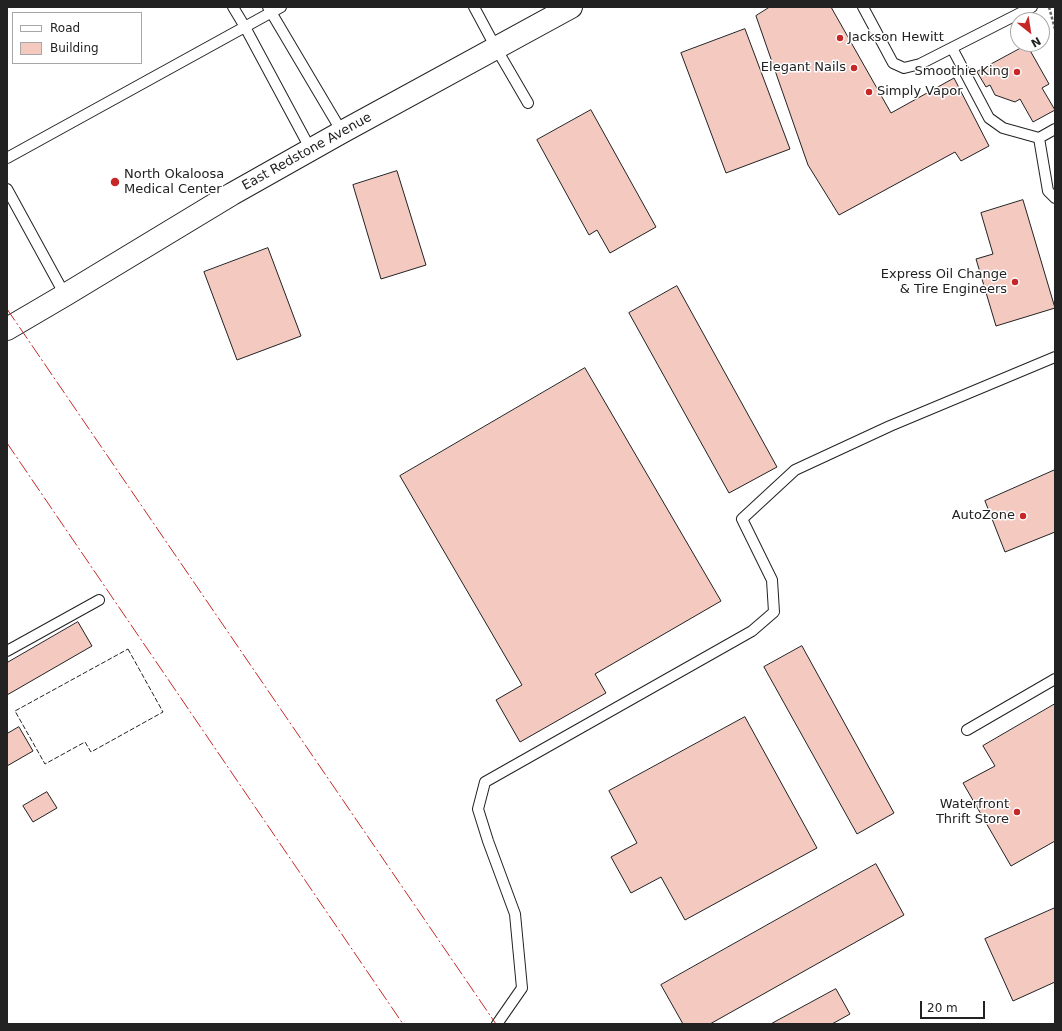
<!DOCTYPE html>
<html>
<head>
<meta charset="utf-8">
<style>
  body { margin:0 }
  #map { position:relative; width:1062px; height:1031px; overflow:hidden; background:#fff; font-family:"DejaVu Sans",sans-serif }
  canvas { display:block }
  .frame { position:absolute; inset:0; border:8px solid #222; pointer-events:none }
  .legend { position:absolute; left:12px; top:12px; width:130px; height:52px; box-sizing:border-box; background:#fff; border:1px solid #a7a7a7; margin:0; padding:5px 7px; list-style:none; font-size:12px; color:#222 }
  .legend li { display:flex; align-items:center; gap:8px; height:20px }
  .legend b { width:20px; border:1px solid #a7a7a7 }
  .north { position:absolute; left:1010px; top:12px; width:40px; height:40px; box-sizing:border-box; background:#fff; border:1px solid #a7a7a7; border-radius:50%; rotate:150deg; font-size:11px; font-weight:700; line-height:16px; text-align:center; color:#222 }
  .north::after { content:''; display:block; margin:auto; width:14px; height:18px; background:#c62828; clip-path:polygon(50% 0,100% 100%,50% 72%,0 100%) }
  .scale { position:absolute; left:920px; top:1001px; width:65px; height:18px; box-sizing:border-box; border:2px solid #222; border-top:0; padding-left:5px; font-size:12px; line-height:14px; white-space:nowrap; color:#222; -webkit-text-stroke:3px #fff; paint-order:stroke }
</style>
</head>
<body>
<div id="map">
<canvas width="1062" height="1031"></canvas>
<div class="frame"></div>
<ul class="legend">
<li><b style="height:5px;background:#fff"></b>Road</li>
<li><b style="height:11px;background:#f3c9c0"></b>Building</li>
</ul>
<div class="north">N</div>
<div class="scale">20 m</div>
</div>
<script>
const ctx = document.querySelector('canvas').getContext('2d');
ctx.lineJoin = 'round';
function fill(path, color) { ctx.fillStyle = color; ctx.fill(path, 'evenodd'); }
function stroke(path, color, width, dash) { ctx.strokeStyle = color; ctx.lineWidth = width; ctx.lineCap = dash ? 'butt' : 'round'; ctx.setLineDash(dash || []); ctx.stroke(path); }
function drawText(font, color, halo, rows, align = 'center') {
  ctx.font = font + ' "DejaVu Sans",sans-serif'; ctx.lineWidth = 3; ctx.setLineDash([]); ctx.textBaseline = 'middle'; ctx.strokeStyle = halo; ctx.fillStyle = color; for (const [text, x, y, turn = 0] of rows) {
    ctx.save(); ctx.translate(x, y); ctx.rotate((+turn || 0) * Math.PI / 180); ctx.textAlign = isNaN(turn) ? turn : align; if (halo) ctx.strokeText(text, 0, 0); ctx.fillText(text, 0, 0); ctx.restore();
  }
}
const building = new Path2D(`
  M770 7H831L891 113 954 78 989 146 961 161 955 152 839 215 808 165 756 16Z
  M745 29 790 149 726 173 681 53Z
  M1027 45 1049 84 1042 88 1055 110 1033 122 1020 99 1015 102 995 95 990 85 986 87 977 72Z
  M591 110 656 227 610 253 597 230 589 235 537 140Z
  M397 171 426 265 381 279 353 185Z
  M1023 200 1055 308 996 326 976 259 993 254 981 213Z
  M268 248 301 336 237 360 204 272Z
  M677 286 777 467 729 493 629 313Z
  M585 368 721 601 595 674 606 693 520 742 496 700 522 685 400 476Z
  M1055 470V532L1005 552 985 501Z
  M78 622 92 646 7 695V663Z
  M802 646 894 813 857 834 764 667Z
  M1055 704V841L1011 866 963 783 995 766 983 746Z
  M745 717 817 848 685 920 661 877 631 893 611 857 637 843 609 791Z
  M19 727 33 751 7 766V734Z
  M47 792 57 808 33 822 23 806Z
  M876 864 904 915 710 1024H683L661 985Z
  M1055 908V982L1013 1001 985 939Z
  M836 989 850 1014 832 1024H771Z`);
fill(building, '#f3c9c0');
stroke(building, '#222', 1);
const lane = new Path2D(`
  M233 7 245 27 311 150
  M268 7 342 132
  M474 7 496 48 528 103
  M863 7 893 63 904 68 920 64 1032 7
  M952 48 989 118 1003 128 1039 138 1048 191 1055 198
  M1039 138 1055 129
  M7 158 281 7
  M7 189 65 295
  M7 651 99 600
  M967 730 1055 679
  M497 1024 522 988 515 914 488 841 478 809 485 782 752 631 774 612 772 580 742 519 795 470 890 426 1055 357`);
const secondary = new Path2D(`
  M7 329 65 295 232 194 342 132 571 7`);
stroke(lane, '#222', 12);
stroke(secondary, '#222', 24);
stroke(new Path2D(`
  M1049 7 1055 29`), '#646464', 2.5, [3, 2]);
stroke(lane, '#fff', 10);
stroke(secondary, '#fff', 22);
stroke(new Path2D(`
  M128 649 163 712 91 752 85 742 45 764 15 711Z`), '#222', 1, [5, 2]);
stroke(new Path2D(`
  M7 309 496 1024
  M7 443 403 1024`), '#c62828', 1, [14, 3, 2, 3]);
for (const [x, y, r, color] of [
  [840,38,4,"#c62828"],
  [854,68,4,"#c62828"],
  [1017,72,4,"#c62828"],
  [869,92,4,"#c62828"],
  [115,182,5,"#c62828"],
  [1015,282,4,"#c62828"],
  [1023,516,4,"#c62828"],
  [1017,812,4,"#c62828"]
]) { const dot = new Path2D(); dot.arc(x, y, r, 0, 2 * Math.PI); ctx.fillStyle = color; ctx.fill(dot); stroke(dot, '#fff', 1.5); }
drawText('13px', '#222', '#fff', [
  ["Jackson Hewitt",848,38,"left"],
  ["Elegant Nails",846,68],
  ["Smoothie King",1009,72],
  ["Simply Vapor",877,92,"left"],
  ["North Okaloosa",124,175,"left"],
  ["Medical Center",124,190,"left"],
  ["Express Oil Change",1007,275],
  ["& Tire Engineers",1007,290],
  ["AutoZone",1015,516],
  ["Waterfront",1009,805],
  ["Thrift Store",1009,820]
], 'right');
drawText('13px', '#222', '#fff', [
  ["East Redstone Avenue",307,152,-29]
]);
</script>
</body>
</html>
